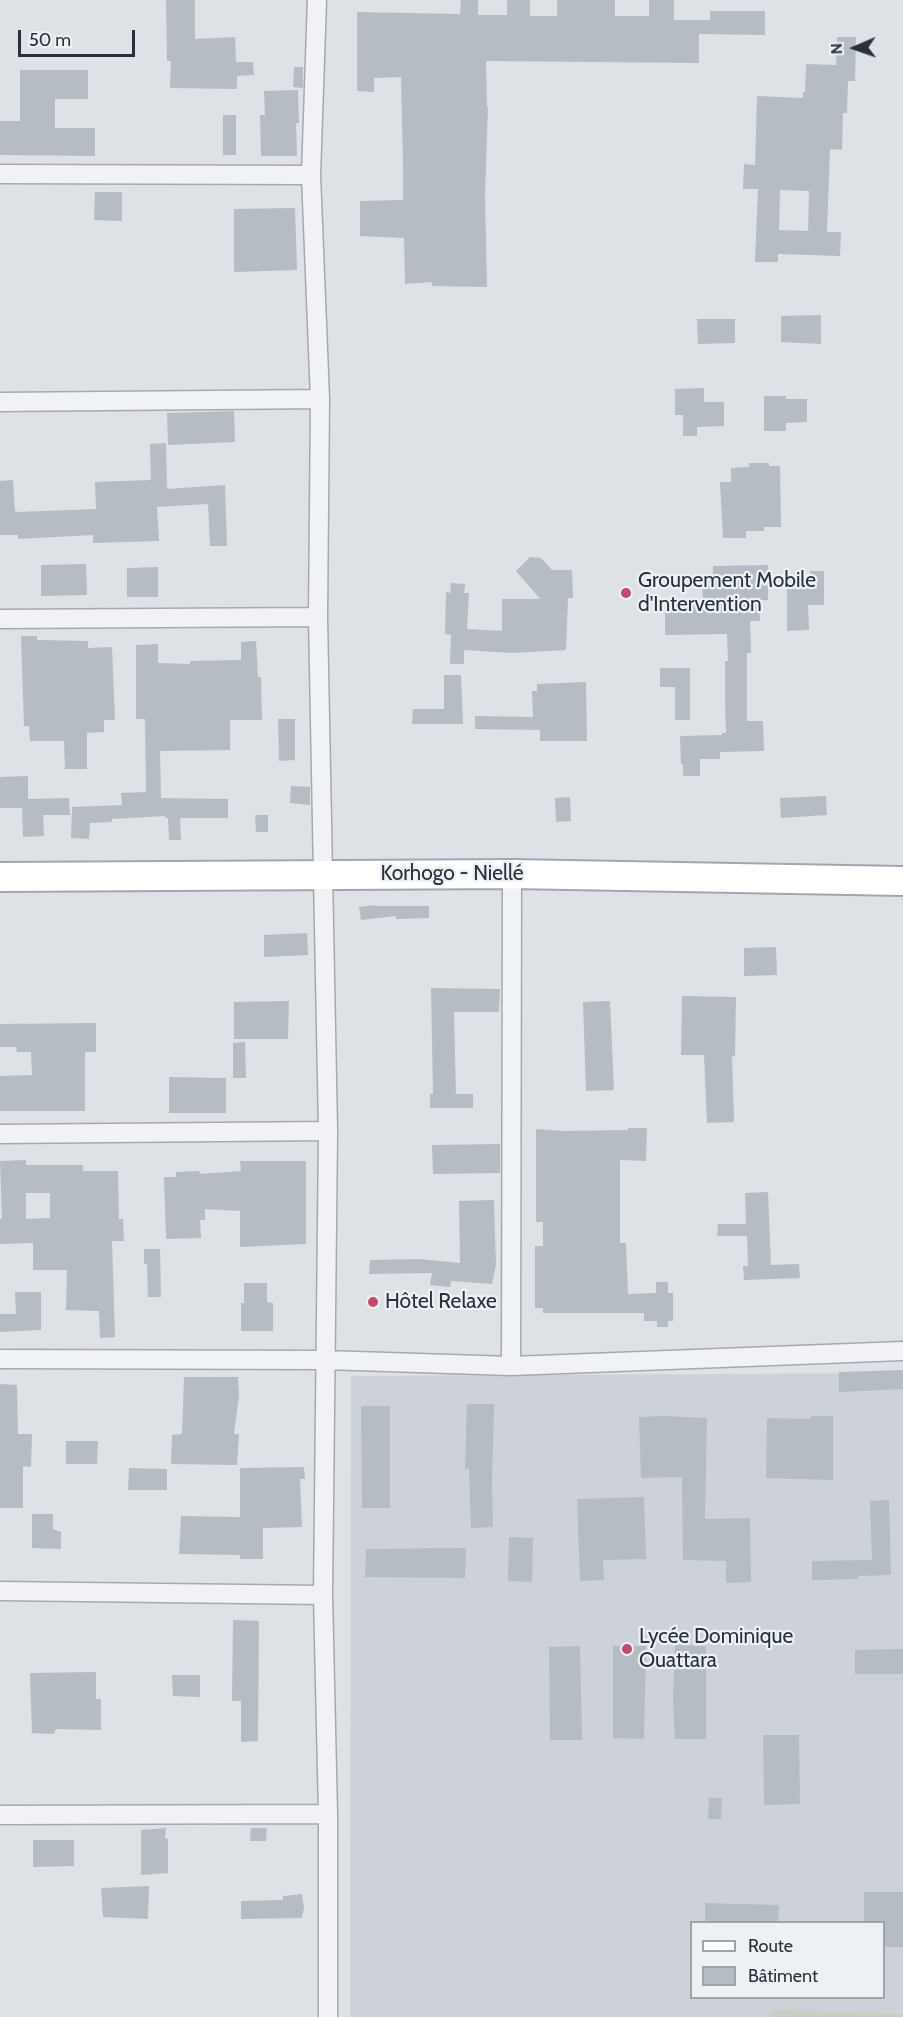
<!DOCTYPE html>
<html>
<head>
<meta charset="utf-8">
<style>
  body { margin:0 }
  #map { position:relative; width:903px; height:2017px; overflow:hidden; background:#dee2e7; font-family:Cabin,sans-serif }
  canvas { display:block }
  .legend { position:absolute; left:690px; top:1921px; width:195px; height:78px; box-sizing:border-box; background:#edf1f4; border:2px solid #9ea5aa; margin:0; padding:8px 10px; list-style:none; font-size:18px; color:#28323c }
  .legend li { display:flex; align-items:center; gap:12px; height:30px }
  .legend b { width:30px; border:2px solid #9ea5aa }
  .north { position:absolute; left:825px; top:18px; width:60px; height:60px; -webkit-text-stroke:4px #edf1f4; paint-order:stroke; rotate:268deg; font-size:16px; font-weight:700; line-height:24px; text-align:center; color:#28323c }
  .north::after { content:''; display:block; margin:auto; width:21px; height:27px; background:#28323c; clip-path:polygon(50% 0,100% 100%,50% 72%,0 100%) }
  .scale { position:absolute; left:18px; top:30px; width:117px; height:27px; box-sizing:border-box; border:3px solid #28323c; border-top:0; padding-left:8px; font-size:18px; line-height:21px; white-space:nowrap; color:#28323c; -webkit-text-stroke:4px #edf1f4; paint-order:stroke }
</style>
</head>
<body>
<div id="map">
<canvas width="903" height="2017"></canvas>
<ul class="legend">
<li><b style="height:8px;background:#fff"></b>Route</li>
<li><b style="height:16px;background:#b5bcc3"></b>Bâtiment</li>
</ul>
<div class="north">N</div>
<div class="scale">50 m</div>
</div>
<script>
const ctx = document.querySelector('canvas').getContext('2d');
ctx.lineJoin = 'round';
function fill(path, color) { ctx.fillStyle = color; ctx.fill(path, 'evenodd'); }
function stroke(path, color, width, dash) { ctx.strokeStyle = color; ctx.lineWidth = width; ctx.lineCap = dash ? 'butt' : 'round'; ctx.setLineDash(dash || []); ctx.stroke(path); }
function drawText(font, color, halo, rows, align = 'center') {
  ctx.font = font + ' Cabin,sans-serif'; ctx.lineWidth = 4.5; ctx.setLineDash([]); ctx.textBaseline = 'middle'; ctx.strokeStyle = halo; ctx.fillStyle = color; for (const [text, x, y, turn = 0] of rows) {
    ctx.save(); ctx.translate(x, y); ctx.rotate((+turn || 0) * Math.PI / 180); ctx.textAlign = isNaN(turn) ? turn : align; if (halo) ctx.strokeText(text, 0, 0); ctx.fillText(text, 0, 0); ctx.restore();
  }
}
fill(new Path2D(`
  M903 1373V2017H350L351 1376ZM692 1922H884V1998H692Z`), '#ccd2d8');
fill(new Path2D(`
  M772 2010 903 2014V2017H772Z`), '#c5d0bf');
fill(new Path2D(`
  M166 0H195V39L235 37 236 62H253L254 75 237 76V89L170 88 171 61H167Z
  M461 0H478V15H507V0H530V16H557V0H615V16H649V0H674V20H710V11H765V35L699 34V63L486 61 487 107H488L485 196 487 287 432 286V282L405 284 404 238 360 236V201L403 200V164L401 77 374 78V92L357 91V12L460 14Z
  M837 37H856L855 81H848L847 113H843L842 150 830 149 827 232H841L840 256 778 254V262H755L758 189H743L744 164 755 165 757 96 803 98V92H805L806 64 836 65ZM780 190 809 191 808 231 779 230Z
  M294 67H303V88L293 87Z
  M20 70H88V99H55V128H95V156L0 155V121H20Z
  M298 90 299 123H296L297 156H261L260 115H265L264 91Z
  M223 115H236V155H223Z
  M95 192H122V221L94 220Z
  M295 208 297 270 234 272V209Z
  M821 315V344L781 342V316Z
  M697 319H735V343L698 344Z
  M704 388V402H724V426L697 427V436H683V415H675V389Z
  M764 396H786V399H807V422L786 423V431H764Z
  M234 411 235 442 168 445 167 413Z
  M166 443 167 489 225 485 227 546H210L208 504 157 507 159 541 93 543V535L18 539V535H0V481L13 480 15 511 17 512 96 509 95 482 151 480 150 444Z
  M749 463H769V466H780L781 527H764V531H746V538H723L720 482H731V468L749 467Z
  M530 557 541 558 552 570H572L573 598H568L566 650 512 653 464 650V664H450L451 635 445 634 446 592 450 593 451 583 465 584 464 593H469L467 629 502 631V599H540L516 571Z
  M86 564 87 595 41 596V565Z
  M768 565V600H759L760 621H750L751 653H747V721H763L764 751 720 752V759H700V776H683V764H681L680 736 722 735V733H726L725 700V661H728L727 634 665 635V605L703 604 702 578H713V566Z
  M158 567V597H127V568Z
  M810 571H824V605H808L809 630 787 631V589L811 588Z
  M21 636H37V640L88 641V648L112 647 115 720H104V732L87 733V769H65L64 741H30L29 726H24Z
  M256 641 258 677H261L262 720H230V750L160 751 161 798 228 799V818H180L181 840H169L168 818H165V816L112 819V822L90 823 89 839 71 838 72 807 122 805 121 793 146 792 145 719H136V645L158 644V663L190 664V661L241 660V642Z
  M660 668H690V720H675V687H660Z
  M444 675H461L463 724H412L413 709H444Z
  M586 682 587 741H540V730L475 729V716L533 717 532 691H537V684Z
  M278 719H295V760L279 761Z
  M28 776V799L69 798 70 815H43L44 836 23 837 22 808H0V777Z
  M291 786 310 787V805L290 803Z
  M826 796 827 815 781 818 780 798Z
  M570 797 571 821 556 822 555 798Z
  M255 815H268V832H256Z
  M375 905V906H429V918L396 919V916L361 920 359 907Z
  M307 933 308 955 264 957V935Z
  M776 947 777 975 744 976V948Z
  M431 988 500 989 499 1012H454L456 1094H473V1108H430V1094H433Z
  M682 996 736 997 735 1056H732L734 1122 707 1123 704 1055H681Z
  M289 1001 288 1039H234V1002Z
  M610 1001 614 1090 586 1091 583 1002Z
  M96 1023V1052H85V1111H0V1076L32 1075 31 1052H17L16 1047H0V1024Z
  M245 1042 246 1078H233V1043Z
  M169 1077 226 1078V1113H169Z
  M628 1128H647L646 1161 620 1160V1243H626L628 1294 656 1293V1282H668V1293H673V1321H668V1327H657V1321H644V1313H543V1308H535V1246H543V1222H536V1129L563 1131 628 1130Z
  M500 1144V1173L433 1174 432 1145Z
  M26 1160V1165H83V1171H118L119 1219H123L124 1241H112L115 1337 100 1338 99 1311 66 1310 67 1270H33V1243L0 1244V1219H2L0 1161ZM26 1193H50V1218L26 1219Z
  M240 1161H306V1244L240 1247V1211L205 1209V1220H200L201 1238 166 1239 164 1177H176V1172L200 1171 199 1174 241 1171Z
  M768 1192 771 1265 799 1264 800 1278 744 1280 743 1266H748L747 1236H717L718 1224H746L745 1193Z
  M494 1200 496 1265 492 1284 451 1281 450 1287 430 1285 432 1273 369 1274 370 1260 419 1259 460 1263 459 1201Z
  M144 1249H160L161 1297H148L147 1264H144Z
  M244 1283H267V1302L273 1303V1331H241V1303H244Z
  M15 1292H41V1330L0 1332V1314H16Z
  M903 1370V1389L839 1392V1372Z
  M184 1377H238L239 1395 234 1434H239L237 1465 171 1464 172 1435 182 1434Z
  M0 1384 17 1385 18 1434H32L31 1467 23 1466V1508H0Z
  M467 1404H494L492 1482 493 1527 471 1528 469 1469H465Z
  M361 1406H390V1508H362Z
  M663 1416 707 1418 705 1519 750 1518 751 1582 726 1583V1561L683 1560 682 1477 641 1478 639 1417Z
  M811 1416H833V1480L766 1478 767 1418 811 1419Z
  M66 1441H98L97 1464H66Z
  M304 1467 305 1479H300L302 1527 263 1528V1559H240V1555L179 1554 181 1516 240 1517V1468Z
  M129 1468 167 1469V1490H128Z
  M644 1497 646 1559 603 1560 604 1580 580 1581 577 1499Z
  M889 1500 891 1575 858 1576V1579L812 1580V1561L872 1560 870 1501Z
  M32 1514H53V1529L61 1532V1549L32 1548Z
  M509 1537 533 1538 532 1582 508 1581Z
  M466 1548 465 1578 365 1577 366 1549Z
  M233 1620 259 1621 258 1741 241 1742V1701H232Z
  M675 1645 706 1646V1739H675L673 1699Z
  M580 1646 582 1740H550L549 1647Z
  M613 1646H646L644 1739 613 1738Z
  M903 1649V1674H855V1650Z
  M96 1672V1699H101V1730L56 1729 54 1734 32 1733 30 1673Z
  M172 1675H200V1697L173 1696Z
  M763 1735H799L800 1804 764 1805Z
  M709 1798H722L721 1819H708Z
  M166 1828 165 1838 168 1839V1873L141 1875V1830Z
  M251 1828H267L266 1841H250Z
  M33 1840H74V1866L33 1867Z
  M149 1886 148 1919 103 1917 101 1888Z
  M864 1892H903V1947H884V1923H864Z
  M302 1894 304 1908 302 1918 241 1919V1901L283 1900V1896Z
  M705 1903 779 1905 778 1923H705Z`), '#b5bcc3');
const minor = new Path2D(`
  M317 0 311 175 320 399 318 617 328 1131 323 1595 328 1814V2017
  M0 174 311 175
  M0 402 320 399
  M0 619 318 617
  M0 1134 328 1131
  M0 1359 325 1360 511 1366 903 1351
  M511 1366 512 874
  M0 1591 323 1595
  M0 1815 328 1814`);
const primary = new Path2D(`
  M0 877 512 874 903 881`);
stroke(minor, '#a4aab0', 21);
stroke(primary, '#9ea8b1', 32);
stroke(minor, '#f0f2f5', 18);
stroke(primary, '#fff', 28);
for (const [x, y, r, color] of [
  [626,593,6,"#c54969"],
  [373,1302,6,"#c54969"],
  [627,1649,6,"#c54969"]
]) { const dot = new Path2D(); dot.arc(x, y, r, 0, 2 * Math.PI); ctx.fillStyle = color; ctx.fill(dot); stroke(dot, '#edf1f4', 2); }
drawText('21px', '#28323c', '#edf1f4', [
  ["Groupement Mobile",638,581],
  ["d'Intervention",638,605],
  ["Hôtel Relaxe",385,1302],
  ["Lycée Dominique",639,1637],
  ["Ouattara",639,1661]
], 'left');
drawText('21px', '#28323c', '#edf1f4', [
  ["Korhogo - Niellé",452,874]
]);
</script>
</body>
</html>
